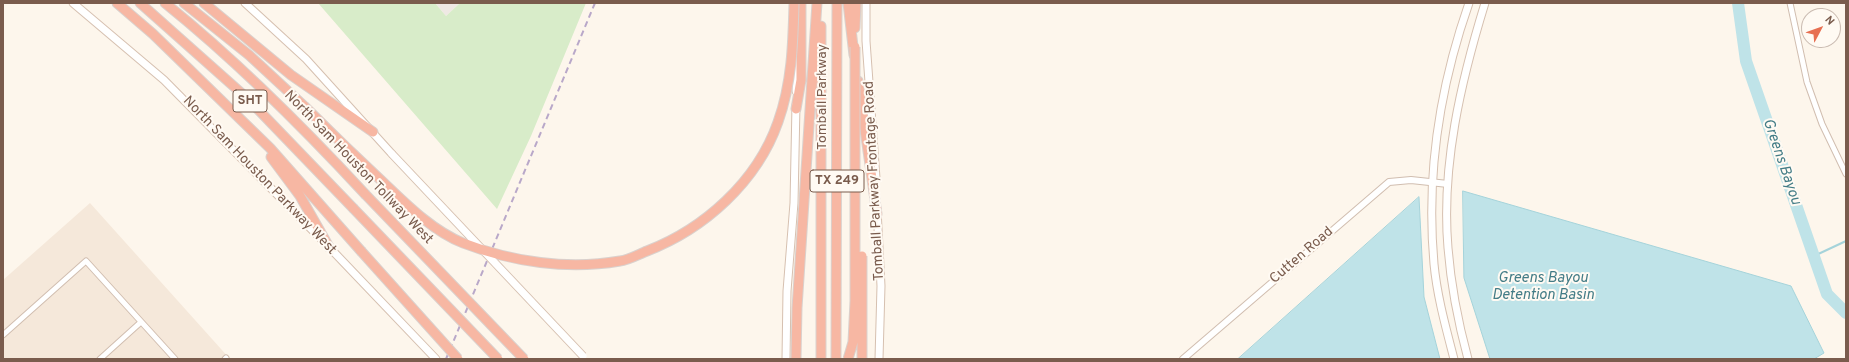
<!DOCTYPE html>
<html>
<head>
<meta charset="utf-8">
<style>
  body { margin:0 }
  #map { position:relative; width:1849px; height:362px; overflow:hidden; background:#fdf6ec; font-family:Overpass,sans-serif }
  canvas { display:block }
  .frame { position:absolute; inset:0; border:4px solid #7a5c4d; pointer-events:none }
  .north { position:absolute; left:1801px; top:8px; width:40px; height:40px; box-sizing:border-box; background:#fffaf3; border:1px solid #cabbb1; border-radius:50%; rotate:49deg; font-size:11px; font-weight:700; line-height:16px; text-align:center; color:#7a5c4d }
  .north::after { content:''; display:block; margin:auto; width:14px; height:18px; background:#e76f51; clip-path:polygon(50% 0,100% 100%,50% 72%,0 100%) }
</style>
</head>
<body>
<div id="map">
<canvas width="1849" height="362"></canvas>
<div class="frame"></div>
<div class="north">N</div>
</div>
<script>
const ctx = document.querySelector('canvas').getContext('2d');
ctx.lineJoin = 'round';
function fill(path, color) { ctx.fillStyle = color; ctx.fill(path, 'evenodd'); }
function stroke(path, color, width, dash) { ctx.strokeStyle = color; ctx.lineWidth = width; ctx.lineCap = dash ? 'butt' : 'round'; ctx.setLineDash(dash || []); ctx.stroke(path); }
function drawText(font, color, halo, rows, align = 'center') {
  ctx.font = font + ' Overpass,sans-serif'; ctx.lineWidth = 4; ctx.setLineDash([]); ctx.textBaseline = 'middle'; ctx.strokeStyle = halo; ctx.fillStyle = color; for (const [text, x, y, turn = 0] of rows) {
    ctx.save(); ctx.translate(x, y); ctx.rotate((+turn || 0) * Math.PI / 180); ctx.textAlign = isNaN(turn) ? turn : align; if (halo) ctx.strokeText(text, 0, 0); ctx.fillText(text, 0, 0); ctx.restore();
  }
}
fill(new Path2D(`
  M90 203 230 359H3V280Z`), '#f5e8da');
fill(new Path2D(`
  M435 3H460L446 16Z`), '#efe9e4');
fill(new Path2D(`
  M318 3H435L446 16 460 3H586L531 136 497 209Z`), '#d8ecc9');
const water = new Path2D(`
  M1463 191 1791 286 1824 353 1814 359H1490L1464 278Z
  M1419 197 1424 297 1440 359H1238Z`);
fill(water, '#bfe3e8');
stroke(water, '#a5d3da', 1);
stroke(new Path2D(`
  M1814 256 1846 241`), '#a5d3da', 2);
stroke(new Path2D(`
  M1738 3 1746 61 1827 294 1846 313`), '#bfe3e8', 12);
const minor = new Path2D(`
  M1790 3 1807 82 1822 124 1846 174
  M3 335 86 261 175 359
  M100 359 141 322
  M225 359 226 358`);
const tertiary = new Path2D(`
  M1183 359 1389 182 1411 180 1448 184`);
const secondary = new Path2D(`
  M73 3 164 80 329 247 436 359
  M245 3 306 59 392 154
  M866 3V41L876 178
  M796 45V91
  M877 209 881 286 879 359
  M786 359 787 291 794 203 796 105
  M1454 359C1446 328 1437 296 1434 264 1426 175 1440 86 1469 3
  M1468 359C1458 322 1451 286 1448 248 1441 166 1461 81 1485 3`);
const motorway = new Path2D(`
  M117 3 153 34 270 148 361 251
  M140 3 248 99 353 208
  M165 3C237 61 303 127 365 194
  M184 3 249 55 304 106
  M204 3 291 75 373 132
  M848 3 854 55
  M821 26V359
  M855 28 856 3
  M858 81 877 214
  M796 109 801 80V3
  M271 157 300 196 329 247
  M796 359 797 308 817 3
  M836 359 837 3`);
stroke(minor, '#d1beb0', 7);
stroke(tertiary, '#d1beb0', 8);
stroke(secondary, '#d6c0b0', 9);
stroke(motorway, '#dad1cd', 11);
stroke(minor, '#fff', 5);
stroke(tertiary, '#fff', 6);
stroke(secondary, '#fff', 7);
stroke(motorway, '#f7b7a3', 9);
stroke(new Path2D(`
  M446 359 595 3`), '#b9a8c9', 2, [6, 4]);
const secondaryBridge = new Path2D(`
  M392 154 583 356`);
const motorwayBridge = new Path2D(`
  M304 106C330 132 357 158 384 183 407 205 433 231 463 243 512 262 568 270 620 261 629 260 639 254 647 251 704 229 757 182 778 122 792 83 793 44 794 3
  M365 194 524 359
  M353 208 498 359
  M361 251 458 359
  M862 256V359
  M848 359 853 342 855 301V47`);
stroke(secondaryBridge, '#d6c0b0', 9, []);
stroke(motorwayBridge, '#dad1cd', 11, []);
stroke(secondaryBridge, '#fff', 7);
stroke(motorwayBridge, '#f7b7a3', 9);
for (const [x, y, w] of [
  [250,101,34],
  [837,181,54]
]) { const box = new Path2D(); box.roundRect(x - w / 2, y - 11, w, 22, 3); ctx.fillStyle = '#fffaf3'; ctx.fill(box); stroke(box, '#7a5c4d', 1); }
drawText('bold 13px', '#7a5c4d', null, [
  ["SHT",250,101],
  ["TX 249",837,181]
]);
drawText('14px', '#7a5c4d', '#fffaf3', [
  ["Tomball Parkway",823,97,-90],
  ["North Sam Houston Tollway West",358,168,46],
  ["North Sam Houston Parkway West",259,176,46],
  ["Tomball Parkway Frontage Road",875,181,-93],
  ["Cutten Road",1302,256,-41]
]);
drawText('italic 15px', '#437c86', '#fffaf3', [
  ["Greens Bayou",1781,162,71],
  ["Greens Bayou",1543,279],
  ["Detention Basin",1543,296]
]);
</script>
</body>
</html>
